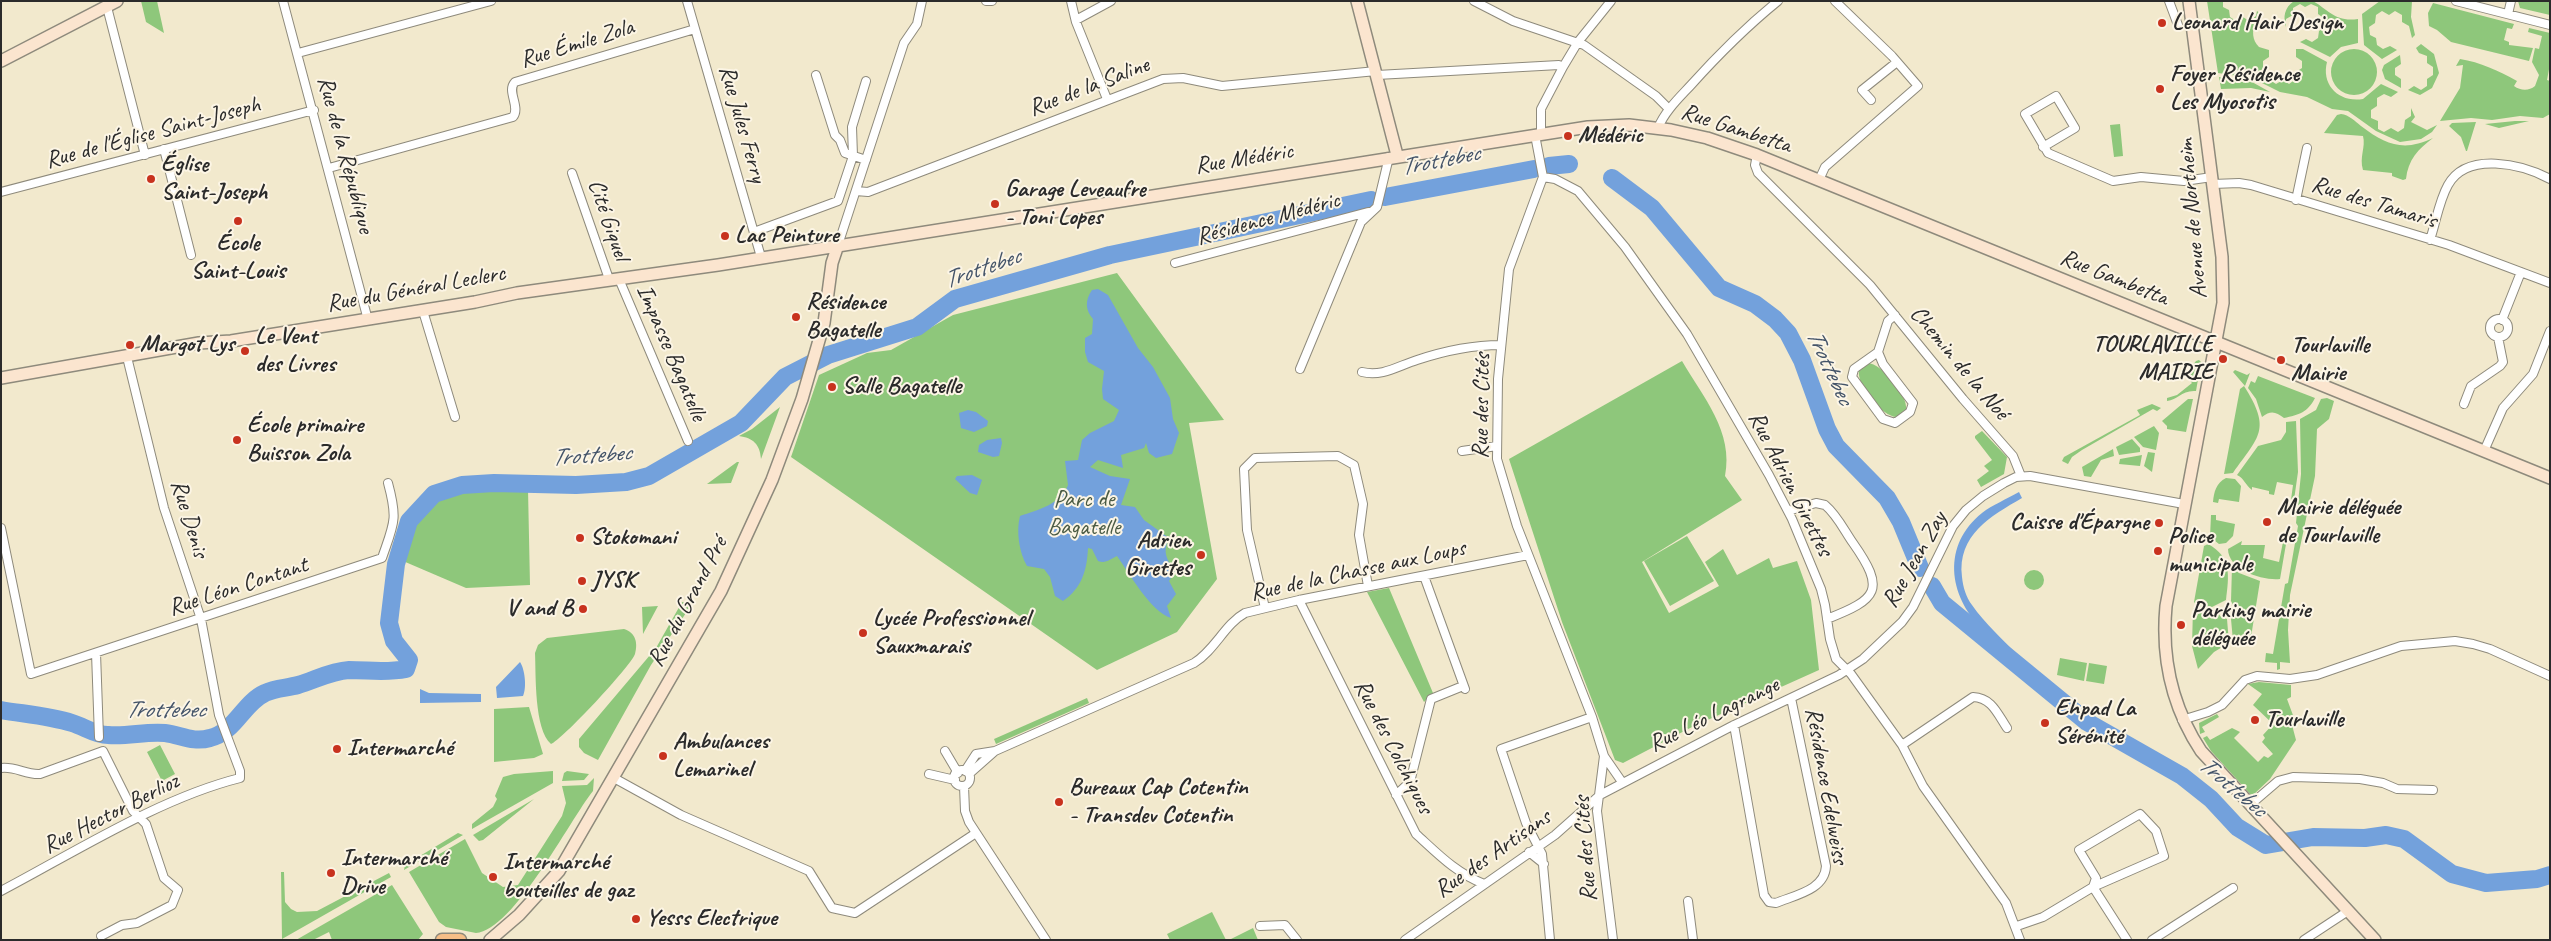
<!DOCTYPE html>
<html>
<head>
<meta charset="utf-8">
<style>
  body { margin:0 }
  #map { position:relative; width:2551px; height:941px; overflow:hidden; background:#f2e9cd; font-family:Caveat,sans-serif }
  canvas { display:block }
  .frame { position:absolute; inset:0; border:2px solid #2b2b2b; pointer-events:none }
</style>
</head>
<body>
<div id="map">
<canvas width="2551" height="941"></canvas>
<div class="frame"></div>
</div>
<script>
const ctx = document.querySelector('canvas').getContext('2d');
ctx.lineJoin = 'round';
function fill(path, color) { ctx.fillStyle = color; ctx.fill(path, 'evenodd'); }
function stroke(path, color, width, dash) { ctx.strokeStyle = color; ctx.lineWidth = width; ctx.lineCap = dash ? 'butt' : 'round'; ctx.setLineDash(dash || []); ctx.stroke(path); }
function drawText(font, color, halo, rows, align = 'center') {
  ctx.font = font + ' Caveat,sans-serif'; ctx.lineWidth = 4; ctx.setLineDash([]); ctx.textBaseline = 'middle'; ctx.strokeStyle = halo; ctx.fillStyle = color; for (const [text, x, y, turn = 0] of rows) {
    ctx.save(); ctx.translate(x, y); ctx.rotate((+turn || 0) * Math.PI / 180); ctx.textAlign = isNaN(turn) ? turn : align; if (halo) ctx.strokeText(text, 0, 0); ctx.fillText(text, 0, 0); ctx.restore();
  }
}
fill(new Path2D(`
  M141 1H157L164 33 146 22Z
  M2207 1H2223V7L2229 10 2230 17 2236 21 2243 17 2249 21 2256 16 2257 11 2262 15 2260 24 2255 22C2252 31 2252 40 2259 47L2269 50V57L2263 61V69L2269 73 2270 80 2276 84 2283 80 2289 84 2296 79V72L2302 68V61L2296 57V49H2303L2327 62C2321 85 2339 103 2363 99L2381 84 2398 92 2391 97 2384 94 2377 98V106L2371 110V118L2378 121V129L2384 132 2391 128 2398 132 2404 128 2405 120 2411 116V108L2415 117 2411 122 2427 130 2437 125 2432 132 2421 139 2400 142 2376 131 2348 111 2332 109 2307 97 2280 92 2252 78 2218 73Z
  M2313 1C2330 11 2335 22 2358 19V43L2341 47 2330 57 2300 42 2306 39 2312 42 2318 38 2319 31 2325 27V19L2318 14V7L2311 4 2305 7 2300 4 2293 8V15L2286 19V27C2283 17 2284 8 2294 1Z
  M2380 1H2412L2411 17 2415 35 2412 38 2409 26 2402 22V15L2395 11 2389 15 2382 11 2376 15 2375 23 2369 27 2370 35 2376 38 2377 45 2383 49 2390 46 2397 50 2382 59 2364 45 2362 14Z
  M2518 1H2550V15L2520 8Z
  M2433 3 2514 24 2512 29 2507 28 2504 40 2509 42V45L2533 48 2529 61 2451 42 2437 30 2429 26 2428 13Z
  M2529 28 2550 33V64L2547 80 2550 81V114L2543 118 2520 116 2492 120 2471 118 2440 121 2460 88 2463 65 2456 66 2460 59C2480 62 2499 71 2517 81L2514 86C2521 91 2529 91 2535 86L2539 75 2532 62 2535 48 2539 49 2542 36 2528 32Z
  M2421 44 2434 54 2439 73 2432 88 2420 95 2408 90 2414 86 2421 90 2427 86V79L2433 75V67L2427 63V56L2419 53 2416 48Z
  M2331 72a23 23 0 1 1 46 0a23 23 0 1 1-46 0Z
  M2400 55 2401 64 2395 68V75L2401 79V88L2385 79 2382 70 2384 65Z
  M2219 77 2252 82 2270 92 2251 88 2221 89Z
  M2341 114C2349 115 2355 121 2361 126 2386 145 2404 152 2433 138 2418 149 2408 160 2406 179L2403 180 2392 176V173L2363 170C2359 157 2366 147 2363 136L2324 133 2337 115Z
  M2515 121H2529L2499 128 2485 124Z
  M2476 122 2467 151H2466L2461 137 2449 126 2452 123Z
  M2120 124 2123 156 2114 157 2110 125Z
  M1117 273 1224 420 1189 423 1217 579 1177 632 1097 670 791 457 819 375 867 353 891 350 953 315Z
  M2199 360 2201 362 2196 391C2181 390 2178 400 2167 401V398L2177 395 2192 383 2185 375 2196 361Z
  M1682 361C1703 397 1734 432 1725 476L1742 500 1642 562 1669 613 1719 586 1705 562 1723 549 1737 575 1769 558 1773 568 1797 561 1811 600 1819 670 1692 727 1623 763 1615 760 1562 622 1509 459Z
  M1867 363C1881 362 1909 396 1906 410L1898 417C1884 419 1856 384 1859 371Z
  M2235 370 2247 375 2250 373 2245 386 2233 372Z
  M2258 376 2315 398C2308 412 2299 415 2284 418 2276 412 2271 410 2262 417L2256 399 2248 388 2251 381 2255 383Z
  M2244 386C2272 430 2259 436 2233 473L2224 474 2240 389Z
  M2327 398 2334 401 2329 419 2317 429 2315 476 2290 595 2288 630 2290 663 2280 662V669L2277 670V663L2265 662 2266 653 2273 654 2285 584 2288 583 2298 526 2296 523 2301 474 2300 419 2316 410 2321 399Z
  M2188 399H2193L2186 432 2167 429V426L2162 421Z
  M2152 404 2161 408 2157 411 2153 409 2082 450 2072 457 2068 464 2062 461 2064 457 2140 415 2137 410Z
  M780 407 761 459C760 444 753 438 739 436L752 429Z
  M2296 421 2298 472 2293 507H2290L2293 485 2277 482 2274 495 2269 494V491L2252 487V490C2245 485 2245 479 2237 475L2258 446 2281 440 2286 432V422Z
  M2154 426 2159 433 2156 450 2143 447 2134 437Z
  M1982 431 2007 457 2004 474 1981 487 1977 480 1989 471 1984 466 1992 460 1975 438V436Z
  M2132 439 2140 448V452L2119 455 2116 447Z
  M2113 449 2114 456 2101 460 2091 477 2084 476 2082 467Z
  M2148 452 2155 453 2152 472 2144 466Z
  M2142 455 2140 466 2119 464 2120 459Z
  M737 462H739L731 483 707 484Z
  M2226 478 2235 479 2241 486 2239 502 2219 499 2218 503 2213 502C2214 492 2216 483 2226 478Z
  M491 488 528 489 530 585 466 588 403 561C419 505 433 494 491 488Z
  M2211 515H2216V520L2235 524 2233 536 2226 543 2219 544 2210 537Z
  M1687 536 1714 581 1670 606 1644 561Z
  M2242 541 2241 545H2265L2263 558 2279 562 2283 542 2286 544 2280 579C2263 581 2228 570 2228 549Z
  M2208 544C2232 557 2229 576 2226 600L2210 608 2198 606 2194 602 2204 546Z
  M2232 567 2239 573 2260 581 2251 637 2233 641 2231 619 2236 611 2231 601Z
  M2024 580a10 10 0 1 1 20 0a10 10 0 1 1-20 0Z
  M1389 588 1433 693 1424 702 1367 592Z
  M682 602 692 604 651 665 598 760 584 753 579 747V739L656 648Z
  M658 606 643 634 642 607Z
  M2193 608 2207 612 2218 611 2220 616 2227 619 2229 643 2214 652 2198 669 2192 646Z
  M624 629C636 633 638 643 635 654 631 666 561 741 551 744 534 729 536 675 535 653L538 645 547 638Z
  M2060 658 2087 663 2084 681 2057 675Z
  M2089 663 2107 666 2104 684 2086 681Z
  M2259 682 2291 685V697L2287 699 2294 718 2292 725 2296 740 2270 779 2252 796 2211 751 2203 738 2207 736 2210 740 2232 728 2240 732 2234 738 2258 762 2264 756 2268 758 2273 754 2262 742 2265 738 2263 735 2273 724 2253 705 2262 694 2248 684Z
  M1087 698 1089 703 996 744 994 739Z
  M529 707 543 754 534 758 494 762V709Z
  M2217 714 2219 717 2202 727 2205 732 2200 734 2199 723Z
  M160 745 175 774 162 781 147 752Z
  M553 771V783L472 829V824L493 807 497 799 495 796 503 777 514 774Z
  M567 771 589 774 584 780 562 781 564 773Z
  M594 778 593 791C569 821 514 930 476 933L446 927 439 922 409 872 465 839 482 873 503 887 518 885 562 816 566 803 562 786 587 785Z
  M534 799 483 840 479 841 473 835Z
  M458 833 463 835 404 870 405 865Z
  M281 872H284L285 902 291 909 297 912 317 911 389 873 391 877 282 939Z
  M392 885 423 934 418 940H332L329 932 313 940H296Z
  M1212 912 1226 940H1170L1167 934Z
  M1253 928 1258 940H1229Z`), '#8ec77b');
fill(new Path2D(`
  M1098 289 1108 295 1138 348 1153 367 1170 398 1173 419 1179 433 1172 454 1156 458 1149 453 1146 443 1144 448 1121 455 1123 468 1098 460 1090 467 1110 476 1130 479 1121 505 1135 507 1144 520 1169 538C1162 553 1167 559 1175 572L1169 581 1176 594 1167 606 1171 618C1151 612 1129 573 1117 556 1110 559 1106 564 1098 561L1092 549 1088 548C1087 570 1082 588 1063 601L1055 596 1050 577 1044 569 1027 566C1019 552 1016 531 1020 516 1038 510 1061 504 1068 485L1065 461 1078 460 1082 440 1090 433 1114 421 1119 410 1103 399 1102 389 1104 371 1088 362 1085 352V338L1092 334 1093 319C1085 310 1085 300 1092 290Z
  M968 410 976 412 988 421 987 426 974 432 961 428 959 413Z
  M1001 438 1002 443 999 456 993 457 978 452 979 445 987 440Z
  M972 475 982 480 977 495 970 493 955 479 957 476Z
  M2019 492 2022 498C1991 516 1957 535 1962 577 1963 587 1966 597 1972 605 1985 624 2003 639 2018 656L2013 663 1978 635 1982 629C1948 595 1942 545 1982 513 1992 505 2007 499 2019 492Z
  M520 662C525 669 527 688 523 696L497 698 496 687Z
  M420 689 429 693 481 694V702L420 703Z`), '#73a1dc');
stroke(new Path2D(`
  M1549 166 1569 164
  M1612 178 1652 208 1719 288 1755 304 1775 319 1788 333 1802 360 1827 429 1836 446 1887 498 1901 522 1920 568
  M1385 197 1534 169
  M1932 586 1942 603 2087 722 2182 776 2211 799 2237 827 2266 845 2313 837 2365 838 2386 835 2404 839 2452 874 2486 883 2537 879 2550 875
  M1 710C24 714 50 716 72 723 85 727 95 735 108 735 127 737 146 731 165 733 181 735 193 743 210 738 235 732 243 703 265 693 275 688 287 688 298 685 315 680 331 671 349 670 369 670 386 673 406 669L409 660 394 641 389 623 396 564 409 521 434 494 462 485 494 483 576 485 626 482 649 476 741 423 785 377 828 355 917 327 955 299 1110 255 1371 200`), '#73a1dc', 18);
const street = new Path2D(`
  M283 1 368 320
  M687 1 761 257
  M986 1H992
  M1071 1 1076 22 1107 99
  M1474 1 1513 21 1584 45 1656 96 1669 109
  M2169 1 2178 25
  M2456 1 2550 25
  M107 7 145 155
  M2508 14 2511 1
  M1076 20 1111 1
  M298 53 491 1
  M1563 67 1578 42 1611 1
  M816 75 835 135 840 140 845 153 866 160
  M1377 75 1559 65 1563 67 1541 109V134
  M1871 100 1862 90 1897 62
  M1658 128C1665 111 1679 98 1691 85 1718 55 1746 27 1778 1
  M1535 135 1543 177 1509 269 1498 379 1497 459 1517 526 1592 717 1604 756 1622 782
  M2043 147 2075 128 2056 96 2025 114 2048 153 2113 181 2141 177 2184 181 2212 177
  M164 149 191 255
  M1757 155 1755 165 1758 173 1870 285 1963 399 2013 456 2021 476
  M329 168 513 117C521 107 506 91 515 82L695 29
  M572 173 609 279
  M1543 177 1555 179 1578 191 1625 247 1687 334 1769 475 1792 519 1821 589 1825 605 1830 639 1836 659 1851 674 1902 745 1923 786 2006 903 2020 940
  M1819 180 1825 167 1918 86 1892 56 1835 1
  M2213 184 2239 183 2251 185 2449 245 2550 283
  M856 191 868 192 1163 79 1183 78 1222 86 1376 71
  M1 192 314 110
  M2296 200 2307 148
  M754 232 838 201 853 156 852 127 866 81
  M2430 240C2436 222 2439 201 2448 185 2467 151 2522 164 2550 179
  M838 245 904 43 917 24 922 1
  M1175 263 1368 212
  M619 279 688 441
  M423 311 455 417
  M2490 328a9 9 0 1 1 18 0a9 9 0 1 1-18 0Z
  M2502 320 2521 272
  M1878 352 1883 364 1913 403 1910 412 1895 423 1883 419 1852 377 1854 369Z
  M1878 352 1888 321 1895 315
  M1300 369 1361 222 1377 207 1389 157
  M1362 372C1382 377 1398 366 1417 360 1444 351 1472 345 1501 345
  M2464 404 2471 386 2500 366 2503 362 2498 337
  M1462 451 1497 446
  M2484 451 2503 408 2533 374 2550 331
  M1788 511 1816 503 1825 505C1837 515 1844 530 1853 543 1886 590 1878 599 1827 619
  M1 528 31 674 382 558C394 523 398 520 388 483
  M1424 576 1465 689
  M1299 600 1416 834C1438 854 1456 873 1484 884
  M1265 608 1247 530 1244 469 1255 458 1338 456 1354 465 1363 504 1359 535 1368 586
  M96 653 99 737
  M2182 720 2208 712 2222 705 2245 680 2257 676 2290 679 2317 675 2401 646 2455 641 2473 644 2490 649 2550 676
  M1734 725 1764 895 1769 902 1776 903C1795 895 1825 890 1826 866L1791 698
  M1902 745 1973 697C1992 698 1997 713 2007 728
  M945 751 958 773
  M1604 756 1597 811 1613 940
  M1 768C15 766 26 775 40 774L103 751 133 811 146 824 164 878 178 890 172 905 137 923 122 925 101 936
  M954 778a8 8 0 1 1 16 0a8 8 0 1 1-16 0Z
  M965 771 976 754 995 751 1194 663C1215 650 1225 624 1245 613L1299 600 1528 555
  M929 774 955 780
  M969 774 995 751
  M614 778 681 815 809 871 832 908 855 913 976 833
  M964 786 965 811 969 822 1046 940
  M1396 795 1410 782 1431 699 1463 686
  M2250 805 2278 781 2293 777 2360 779 2383 783 2397 789 2433 790
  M2140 814 2156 831 2164 856 2093 887 2096 878 2079 850Z
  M1529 852 1544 864
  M1 891C75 852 160 798 240 778V771L219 715 201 619 164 508 127 357
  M1688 901 1693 940
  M1260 926 1285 925 1297 940
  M2017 926 2043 917 2093 887 2127 940
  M1405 940 1555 835 1600 795 1734 725 1839 675 1863 659 1902 622 1913 607 1953 526 1966 510 1983 496 2004 483 2016 477 2030 476 2184 504
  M1550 940 1542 854 1526 823 1501 749 1592 717
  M2152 940 2233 888
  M2304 940 2348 911`);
const secondary = new Path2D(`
  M1357 1 1397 155
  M2189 1 2222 257 2223 303 2166 606C2161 660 2172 707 2201 751L2375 940
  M1 61 117 1
  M1 378 199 343 231 341 475 302 517 293 718 265 1588 127 1629 125 1671 130 1707 138 1757 155 2550 478
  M490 940 519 915 559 871 721 591 772 480 802 399 824 323 832 263 838 245`);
const primary = new Path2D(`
  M442 940H460`);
stroke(street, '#8e8a7c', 10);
stroke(secondary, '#8e8a7c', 14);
stroke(primary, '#8e8a7c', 15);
stroke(street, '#fff', 8);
stroke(secondary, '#fbe5cf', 11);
stroke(primary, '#f6be87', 12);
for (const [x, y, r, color] of [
  [2162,23,5,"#c8321e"],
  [2160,89,5,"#c8321e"],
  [1568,136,5,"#c8321e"],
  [151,179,5,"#c8321e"],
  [995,204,5,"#c8321e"],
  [238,221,5,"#c8321e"],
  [725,236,5,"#c8321e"],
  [796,317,5,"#c8321e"],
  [130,345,5,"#c8321e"],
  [245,351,5,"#c8321e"],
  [2223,359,5,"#c8321e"],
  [2281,360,5,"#c8321e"],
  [832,387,5,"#c8321e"],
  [237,440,5,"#c8321e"],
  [2267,522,5,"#c8321e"],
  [2159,523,5,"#c8321e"],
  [580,538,5,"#c8321e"],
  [2158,551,5,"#c8321e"],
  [1201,555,5,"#c8321e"],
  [582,581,5,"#c8321e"],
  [583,609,5,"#c8321e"],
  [2181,625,5,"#c8321e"],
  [863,633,5,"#c8321e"],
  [2255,720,5,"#c8321e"],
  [2045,723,5,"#c8321e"],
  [337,749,5,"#c8321e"],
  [663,756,5,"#c8321e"],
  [1059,802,5,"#c8321e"],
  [331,873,5,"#c8321e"],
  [493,877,5,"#c8321e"],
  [636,919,5,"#c8321e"]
]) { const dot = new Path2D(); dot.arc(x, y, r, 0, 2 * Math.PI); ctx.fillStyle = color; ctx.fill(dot); stroke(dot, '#fcf5e5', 2); }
drawText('bold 24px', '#2b2b2b', '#fcf5e5', [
  ["Leonard Hair Design",2172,23],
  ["Foyer Résidence",2170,75],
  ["Les Myosotis",2170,103],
  ["Médéric",1578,136],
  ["Église",161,165],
  ["Saint-Joseph",161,193],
  ["Garage Leveaufre",1005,190],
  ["- Toni Lopes",1005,218],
  ["Lac Peinture",735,236],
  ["École",238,244,"center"],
  ["Saint-Louis",238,272,"center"],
  ["Résidence",806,303],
  ["Bagatelle",806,331],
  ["Le Vent",255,337],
  ["des Livres",255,365],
  ["Margot Lys",140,345],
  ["TOURLAVILLE",2213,345,"right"],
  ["MAIRIE",2213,373,"right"],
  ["Tourlaville",2291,346],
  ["Mairie",2291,374],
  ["Salle Bagatelle",842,387],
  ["École primaire",247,426],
  ["Buisson Zola",247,454],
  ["Mairie déléguée",2277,508],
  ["de Tourlaville",2277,536],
  ["Caisse d'Épargne",2149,523,"right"],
  ["Police",2168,537],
  ["municipale",2168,565],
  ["Stokomani",590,538],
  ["Adrien",1191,541,"right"],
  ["Girettes",1191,569,"right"],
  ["JYSK",592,581],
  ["V and B",573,609,"right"],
  ["Parking mairie",2191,611],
  ["déléguée",2191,639],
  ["Lycée Professionnel",873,619],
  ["Sauxmarais",873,647],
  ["Ehpad La",2055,709],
  ["Sérénité",2055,737],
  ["Tourlaville",2265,720],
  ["Ambulances",673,742],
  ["Lemarinel",673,770],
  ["Intermarché",347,749],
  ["Bureaux Cap Cotentin",1069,788],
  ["- Transdev Cotentin",1069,816],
  ["Intermarché",341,859],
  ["Drive",341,887],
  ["Intermarché",503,863],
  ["bouteilles de gaz",503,891],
  ["Yesss Electrique",646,919]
], 'left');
drawText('24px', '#2b2b2b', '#fcf5e5', [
  ["Rue Émile Zola",577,44,-17],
  ["Rue de la Saline",1089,87,-21],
  ["Rue Jules Ferry",742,124,74],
  ["Rue Gambetta",1736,129,18],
  ["Rue de l'Église Saint-Joseph",153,133,-15],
  ["Rue de la République",345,155,75],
  ["Rue Médéric",1244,159,-9],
  ["Rue des Tamaris",2374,203,17],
  ["Résidence Médéric",1268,219,-15],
  ["Avenue de Northeim",2193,219,-95],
  ["Cité Giquel",608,220,71],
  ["Rue Gambetta",2114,278,22],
  ["Rue du Général Leclerc",416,289,-10],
  ["Impasse Bagatelle",671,353,67],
  ["Chemin de la Noé",1959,363,50],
  ["Rue des Cités",1482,406,-89],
  ["Rue Adrien Girettes",1790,484,63],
  ["Rue Denis",189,519,73],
  ["Rue Jean Zay",1915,560,-60],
  ["Rue de la Chasse aux Loups",1358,571,-12],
  ["Rue Léon Contant",238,587,-18],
  ["Rue du Grand Pré",688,602,-62],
  ["Rue Léo Lagrange",1714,715,-26],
  ["Rue des Colchiques",1393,747,63],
  ["Résidence Edelweiss",1826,786,80],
  ["Rue Hector Berlioz",111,814,-27],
  ["Rue des Cités",1586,849,-94],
  ["Rue des Artisans",1493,854,-35]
]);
drawText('24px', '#495a43', '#fcf5e5', [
  ["Parc de",1084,500],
  ["Bagatelle",1084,528]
]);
drawText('italic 25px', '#445469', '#fcf5e5', [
  ["Trottebec",1440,161,-11],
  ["Trottebec",982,269,-19],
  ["Trottebec",1829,367,65],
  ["Trottebec",591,456,-4],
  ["Trottebec",165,710],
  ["Trottebec",2232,787,40]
]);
</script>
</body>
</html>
